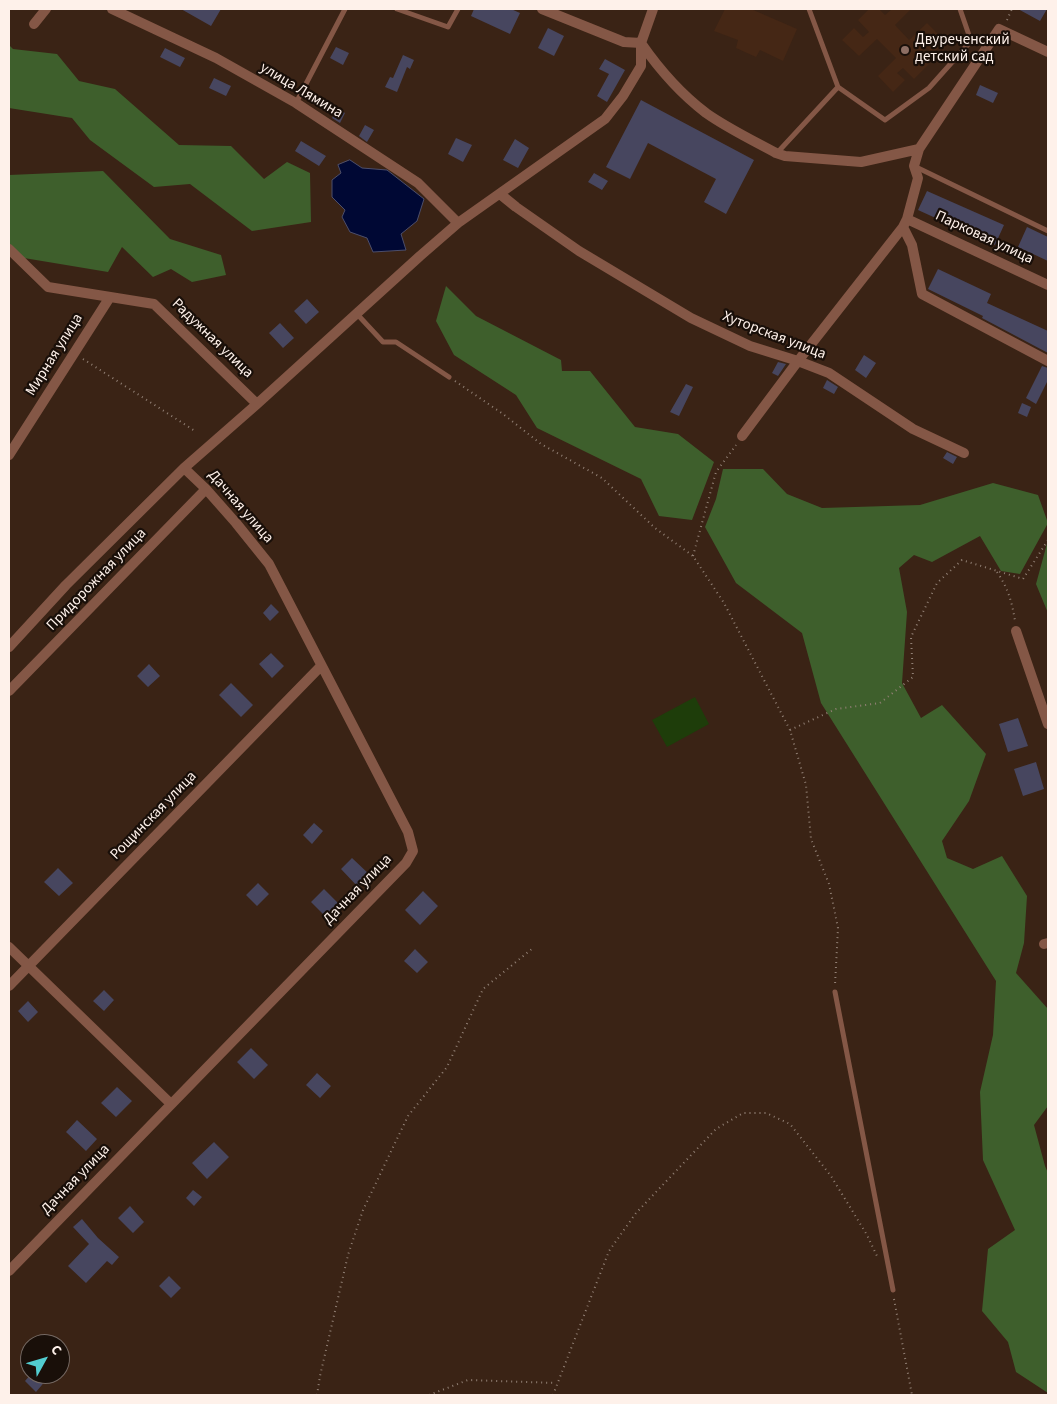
<!DOCTYPE html>
<html>
<head>
<meta charset="utf-8">
<style>
  body { margin:0 }
  #map { position:relative; width:1057px; height:1404px; overflow:hidden; background:#3a2315; font-family:"Source Sans 3",sans-serif }
  canvas { display:block }
  .frame { position:absolute; inset:0; border:10px solid #fef1ea; pointer-events:none }
  .north { position:absolute; left:20px; top:1334px; width:50px; height:50px; box-sizing:border-box; background:#190f09; border:1px solid #756963; border-radius:50%; rotate:51deg; font-size:14px; font-weight:700; line-height:20px; text-align:center; color:#fef1ea }
  .north::after { content:''; display:block; margin:auto; width:18px; height:22px; background:#52cdd0; clip-path:polygon(50% 0,100% 100%,50% 72%,0 100%) }
</style>
</head>
<body>
<div id="map">
<canvas width="1057" height="1404"></canvas>
<div class="frame"></div>
<div class="north">С</div>
</div>
<script>
const ctx = document.querySelector('canvas').getContext('2d');
ctx.lineJoin = 'round';
function fill(path, color) { ctx.fillStyle = color; ctx.fill(path, 'evenodd'); }
function stroke(path, color, width, dash) { ctx.strokeStyle = color; ctx.lineWidth = width; ctx.lineCap = dash ? 'butt' : 'round'; ctx.setLineDash(dash || []); ctx.stroke(path); }
function drawText(font, color, halo, rows, align = 'center') {
  ctx.font = font + ' "Source Sans 3",sans-serif'; ctx.lineWidth = 4.5; ctx.setLineDash([]); ctx.textBaseline = 'middle'; ctx.strokeStyle = halo; ctx.fillStyle = color; for (const [text, x, y, turn = 0] of rows) {
    ctx.save(); ctx.translate(x, y); ctx.rotate((+turn || 0) * Math.PI / 180); ctx.textAlign = isNaN(turn) ? turn : align; if (halo) ctx.strokeText(text, 0, 0); ctx.fillText(text, 0, 0); ctx.restore();
  }
}
fill(new Path2D(`
  M725 9H751L797 29 783 61 760 50 756 57 736 48 738 40 714 31Z
  M869 9H879L885 15 891 10 890 9H911L895 25 909 40 927 23 945 41 933 54 926 47 920 52 930 63 914 79 903 68 897 73 905 80 893 92 878 76 896 58 877 39 859 56 842 40 854 28 863 37 869 32 858 20Z`), '#452715');
fill(new Path2D(`
  M695 697 709 724 667 747 652 720Z`), '#1e3d0a');
fill(new Path2D(`
  M9 45 13 49 57 54 79 81 115 89 179 145 231 146 264 179 287 162 310 173 311 222 252 231 190 184 154 187 90 140 72 118 9 108Z
  M103 171 170 239 221 255 226 275 192 282 171 269 153 277 122 247 108 272 24 258 9 248V175Z
  M446 286 476 316 561 360 562 371H590L635 427 678 434 714 462 692 520 659 516 641 479 537 428 516 395 454 355 436 321Z
  M723 469H763L787 494 822 508 920 505 993 483 1038 495 1048 523 1020 574 1001 571 980 536 932 562 914 555 899 568 907 612 902 683 921 718 942 705 986 754 969 801 942 841 947 858 973 869 1002 856 1027 896 1024 943 1016 973 1048 1009V1106L1034 1125 1045 1166 1048 1173V1393L1016 1372 1008 1342 982 1311 988 1249 1015 1230 983 1160 980 1092 993 1035 996 981 821 703 802 633 736 583 705 527 716 499Z
  M1048 540V613L1036 584Z`), '#3e5f2c');
const water = new Path2D(`
  M350 160 362 168 387 170 424 199 417 221 401 234 406 250 373 252 367 238 350 232 342 217 345 210 332 197V180L341 173 338 165Z`);
fill(water, '#000834');
stroke(water, '#4c4e6b', 1);
fill(new Path2D(`
  M181 9H221L211 26Z
  M474 9H511L520 13 510 34 471 16Z
  M1018 9H1047L1040 21Z
  M548 28 564 36 554 56 538 48Z
  M336 47 349 53 343 65 330 58Z
  M165 48 185 58 180 67 160 57Z
  M403 55 414 60 410 69 407 67 397 92 385 87 390 77 393 78Z
  M605 59 625 70 607 102 597 96 609 74 599 69Z
  M214 78 231 86 226 96 209 88Z
  M980 85 998 93 993 103 976 95Z
  M641 100 754 160 726 214 704 202 716 179 648 143 630 179 606 167Z
  M337 108 345 113 340 123 332 118Z
  M365 125 374 130 367 142 359 136Z
  M456 138 472 145 463 162 448 154Z
  M515 139 529 148 518 168 503 160Z
  M301 141 326 156 319 166 295 151Z
  M594 173 608 181 602 190 588 182Z
  M927 191 1004 225 995 245 918 210Z
  M1027 227 1048 237V261L1018 247Z
  M938 269 991 294 987 303 1048 331V353L982 318 983 316 928 289Z
  M307 299 319 312 306 324 294 311Z
  M280 323 294 338 283 348 269 333Z
  M864 355 876 363 866 378 855 370Z
  M778 362 786 364 778 376 772 373Z
  M1042 366 1048 368V380L1036 404 1026 398Z
  M827 380 838 387 834 394 823 388Z
  M686 384 693 387 679 416 670 412Z
  M1022 403 1031 407 1027 417 1018 413Z
  M947 452 957 457 953 464 943 458Z
  M271 604 279 612 270 621 263 613Z
  M271 653 284 666 272 678 259 664Z
  M149 664 160 676 148 687 137 676Z
  M231 683 253 705 241 717 219 695Z
  M1018 718 1028 746 1008 752 999 724Z
  M1036 762 1044 789 1023 796 1014 769Z
  M314 823 323 831 312 844 303 835Z
  M352 858 370 875 358 887 341 869Z
  M58 868 73 883 59 896 44 882Z
  M258 883 269 894 257 906 246 895Z
  M324 889 339 904 326 917 311 902Z
  M423 891 438 906 420 925 405 910Z
  M415 949 428 962 417 973 404 961Z
  M104 990 114 1000 104 1011 93 1001Z
  M28 1001 38 1012 28 1022 18 1011Z
  M251 1048 268 1065 254 1079 237 1062Z
  M317 1073 331 1086 320 1098 306 1085Z
  M117 1087 132 1101 116 1117 101 1103Z
  M77 1120 97 1139 86 1151 66 1132Z
  M214 1142 229 1157 207 1179 192 1163Z
  M193 1190 202 1197 194 1206 186 1198Z
  M130 1206 144 1222 133 1233 118 1218Z
  M82 1219 98 1238 119 1257 112 1265 107 1261 86 1283 68 1266 89 1244 73 1227Z
  M169 1276 181 1288 171 1298 159 1286Z
  M31 1374H42L47 1379 36 1392 25 1381Z`), '#47465f');
stroke(new Path2D(`
  M1007 20 1012 9
  M83 359 195 431
  M455 381 503 414 541 444 602 478 655 528 693 556 724 603 790 730 806 785 811 839 829 884 838 928 835 985
  M693 556 716 472 736 445
  M997 572C1008 588 1012 602 1015 621
  M790 730 836 709 880 703 913 677 911 637 937 583 962 560 1023 579 1048 540
  M894 1299 912 1395
  M317 1395 320 1376 348 1255 363 1210 408 1116 447 1067 483 989 533 948
  M429 1395 468 1380 556 1383
  M553 1395 609 1251 636 1213 716 1129 743 1113H766L790 1124 831 1176 867 1235 877 1256`), '#928075', 2, [1, 4]);
stroke(new Path2D(`
  M397 9 448 27 458 9
  M809 9 838 87
  M296 103 345 9
  M777 153 838 87 885 120 929 88 971 41 960 9
  M916 167 1048 231
  M357 314 383 342H396L449 377
  M835 992 893 1290`), '#845746', 5);
stroke(new Path2D(`
  M112 9 216 58 296 103 418 183 458 223
  M542 9 624 42 641 43C659 69 681 94 706 113 727 128 754 141 776 153L785 156 861 162 919 149
  M34 24 46 9
  M500 194 516 207 579 251 691 318 750 346 798 361 829 373 913 429 964 453
  M907 219 1048 285
  M903 227 912 245 922 294 1048 361
  M9 249 48 287 154 304 257 404
  M742 436 798 361 903 227 907 219 918 178 914 166 919 149 999 29 1048 52
  M9 455 110 297
  M1016 631 1048 724
  M9 647 66 585 184 468 257 404 420 256 458 223 605 119 623 96 641 66V43L653 9
  M9 691 206 489
  M1044 944 1048 943
  M9 947 171 1104
  M9 986 321 666
  M9 1271 406 863 413 851 408 832 269 564 236 523 206 489 184 468`), '#845746', 10);
for (const [x, y, r, color] of [
  [905,50,5,"#8d6e63"]
]) { const dot = new Path2D(); dot.arc(x, y, r, 0, 2 * Math.PI); ctx.fillStyle = color; ctx.fill(dot); stroke(dot, '#190f09', 2); }
drawText('15px', '#fef1ea', '#190f09', [
  ["Двуреченский",915,41],
  ["детский сад",915,58]
], 'left');
drawText('15px', '#fef1ea', '#190f09', [
  ["улица Лямина",301,91,31],
  ["Парковая улица",984,238,25],
  ["Хуторская улица",774,336,21],
  ["Радужная улица",212,339,44],
  ["Мирная улица",55,355,-58],
  ["Дачная улица",240,507,49],
  ["Придорожная улица",97,580,-46],
  ["Рощинская улица",154,816,-46],
  ["Дачная улица",358,890,-46],
  ["Дачная улица",76,1180,-46]
]);
</script>
</body>
</html>
